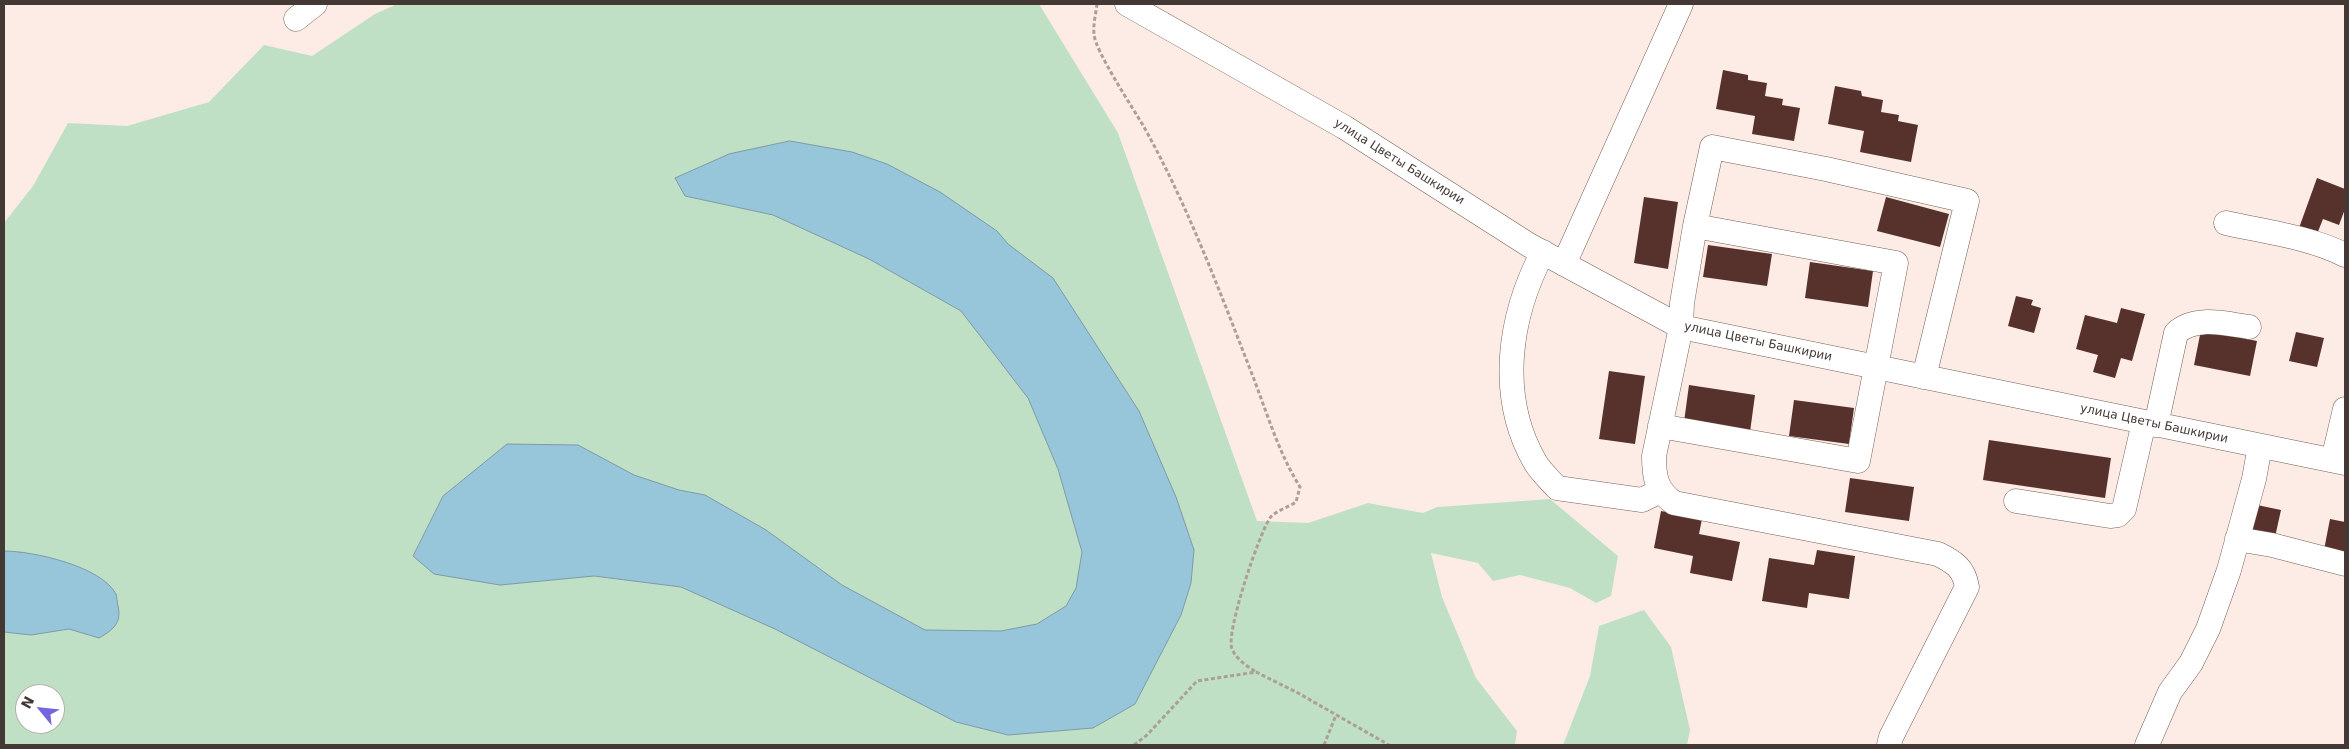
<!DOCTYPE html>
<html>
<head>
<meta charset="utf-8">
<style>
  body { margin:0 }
  #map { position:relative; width:2349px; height:749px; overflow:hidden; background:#fcece5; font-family:"DejaVu Sans",sans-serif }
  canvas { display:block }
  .frame { position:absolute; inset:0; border:5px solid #433834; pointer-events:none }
  .north { position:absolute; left:15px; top:684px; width:50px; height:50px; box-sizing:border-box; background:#fff; border:1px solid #b4afae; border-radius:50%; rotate:298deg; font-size:14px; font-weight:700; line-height:20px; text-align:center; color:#433834 }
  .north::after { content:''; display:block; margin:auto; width:18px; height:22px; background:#7165e0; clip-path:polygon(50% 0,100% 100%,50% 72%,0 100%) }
</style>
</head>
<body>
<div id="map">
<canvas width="2349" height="749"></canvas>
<div class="frame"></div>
<div class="north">N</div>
</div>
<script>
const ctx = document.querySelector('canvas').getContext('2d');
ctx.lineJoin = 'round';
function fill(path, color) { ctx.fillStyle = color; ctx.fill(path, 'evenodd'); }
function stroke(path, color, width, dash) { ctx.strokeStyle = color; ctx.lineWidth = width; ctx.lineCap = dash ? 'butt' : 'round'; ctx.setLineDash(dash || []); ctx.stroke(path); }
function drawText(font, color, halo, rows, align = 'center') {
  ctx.font = font + ' "DejaVu Sans",sans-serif'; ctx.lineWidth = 5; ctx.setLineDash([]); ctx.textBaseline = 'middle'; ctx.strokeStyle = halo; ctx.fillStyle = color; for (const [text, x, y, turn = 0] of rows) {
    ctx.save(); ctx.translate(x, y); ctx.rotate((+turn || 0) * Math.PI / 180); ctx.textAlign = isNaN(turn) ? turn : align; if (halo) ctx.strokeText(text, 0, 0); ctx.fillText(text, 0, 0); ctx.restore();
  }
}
fill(new Path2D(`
  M397 4H1039L1118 133 1257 521 1308 523 1368 503 1423 513 1437 507 1550 499 1618 556 1611 596 1596 603 1570 588 1520 575 1493 581 1478 563 1431 553 1442 597 1476 678 1517 731 1515 745H4V223L33 186 68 123 127 126 209 102 264 45 312 56 375 14ZM25 694H55V724H25Z
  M1644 610 1671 647 1690 730 1687 745H1563L1590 676 1599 626Z`), '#c0e0c5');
const water = new Path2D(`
  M790 141 852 152 887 164 940 192 997 231 1008 244 1053 278 1139 411 1176 497 1194 550 1191 583 1181 615 1135 704 1093 728 1008 735 956 722 775 629 681 587 594 576 500 585 434 574 413 556 443 496 507 444 578 445 634 475 679 490 705 495 766 530 842 585 925 630 1001 631 1037 624 1066 606 1076 588 1082 552 1058 469 1028 398 961 311 869 259 773 215 685 196 675 178 729 154Z
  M4 551C33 551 101 566 116 594 117 597 117 602 118 606 122 623 113 630 99 638L69 629 31 635 4 632Z`);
fill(water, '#97c5da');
stroke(water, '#7e9ba8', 1);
fill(new Path2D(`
  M1723 70 1748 75V80L1767 83 1765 96 1783 99 1782 105 1800 108 1794 141 1752 134 1755 116 1716 109Z
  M1835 86 1861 91 1862 96 1883 100 1881 112 1899 115 1898 121 1918 125 1911 162 1860 152 1864 131 1828 124Z
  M2317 178 2345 189V209L2339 225 2323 219 2317 234 2299 228Z
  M1644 197 1678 202 1668 269 1634 263Z
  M1886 197 1949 214 1940 247 1877 231Z
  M1708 245 1772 254 1767 286 1703 277Z
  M1810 262 1873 271 1868 307 1805 298Z
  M2016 296 2033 300 2031 305 2041 308 2034 333 2008 326Z
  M2121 308 2145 314 2132 361 2121 358 2115 378 2093 372 2098 355 2076 349 2085 315 2117 323Z
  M2201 330 2257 341 2250 376 2194 365Z
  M2296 332 2324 338 2317 367 2289 361Z
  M1609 371 1645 376 1635 444 1599 439Z
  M1689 385 1755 395 1750 432 1684 422Z
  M1794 400 1854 408 1849 444 1789 436Z
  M1989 440 2111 458 2105 498 1983 480Z
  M1850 478 1914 487 1909 521 1845 512Z
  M2257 505 2281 510 2275 537 2251 532Z
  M1661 511 1702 519 1699 534 1740 542 1732 581 1690 573 1693 556 1654 548Z
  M2330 519 2345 522V554L2324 550Z
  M1817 550 1855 556 1849 599 1809 593 1807 608 1762 601 1769 558 1814 565Z`), '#57312b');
const minor = new Path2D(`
  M1127 4 1344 127 1529 245 1681 327 2345 463
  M296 19 315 4
  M2226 223C2266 232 2309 237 2345 255
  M1695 226 1712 147 1826 169 1967 201 1924 377
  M1543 252C1509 316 1497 396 1535 462 1540 471 1550 480 1557 488L1642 500 1660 491
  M1564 264 1681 4
  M2156 425 2176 333C2195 315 2226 324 2249 327
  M1660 426 1858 461 1896 263 1695 226 1682 303 1681 327 1654 456C1654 477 1656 490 1674 503L1938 554C1954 562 1964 568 1967 587L1891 737 1889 745
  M2333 460 2345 409
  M2016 501 2110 516 2118 515 2124 509 2144 422
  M2237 539 2272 545 2345 564
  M2147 745 2170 692 2191 663 2208 629 2229 570 2254 479 2260 446`);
stroke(minor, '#776056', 25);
stroke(new Path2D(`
  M1097 4C1096 13 1093 24 1094 34 1095 51 1133 108 1144 127 1187 204 1218 287 1250 369 1266 409 1277 450 1300 487L1296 502C1289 507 1275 511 1270 518 1259 534 1225 634 1232 649 1237 660 1247 666 1256 672
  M1134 745 1147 735 1197 681 1256 672 1298 693 1389 745
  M1324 745 1336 715`), '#ac9e98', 3, [4, 2.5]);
stroke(minor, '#fff', 24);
drawText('12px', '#433834', '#fff', [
  ["улица Цветы Башкирии",1399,162,32],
  ["улица Цветы Башкирии",1758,342,12],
  ["улица Цветы Башкирии",2154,424,12]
]);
</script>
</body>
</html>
